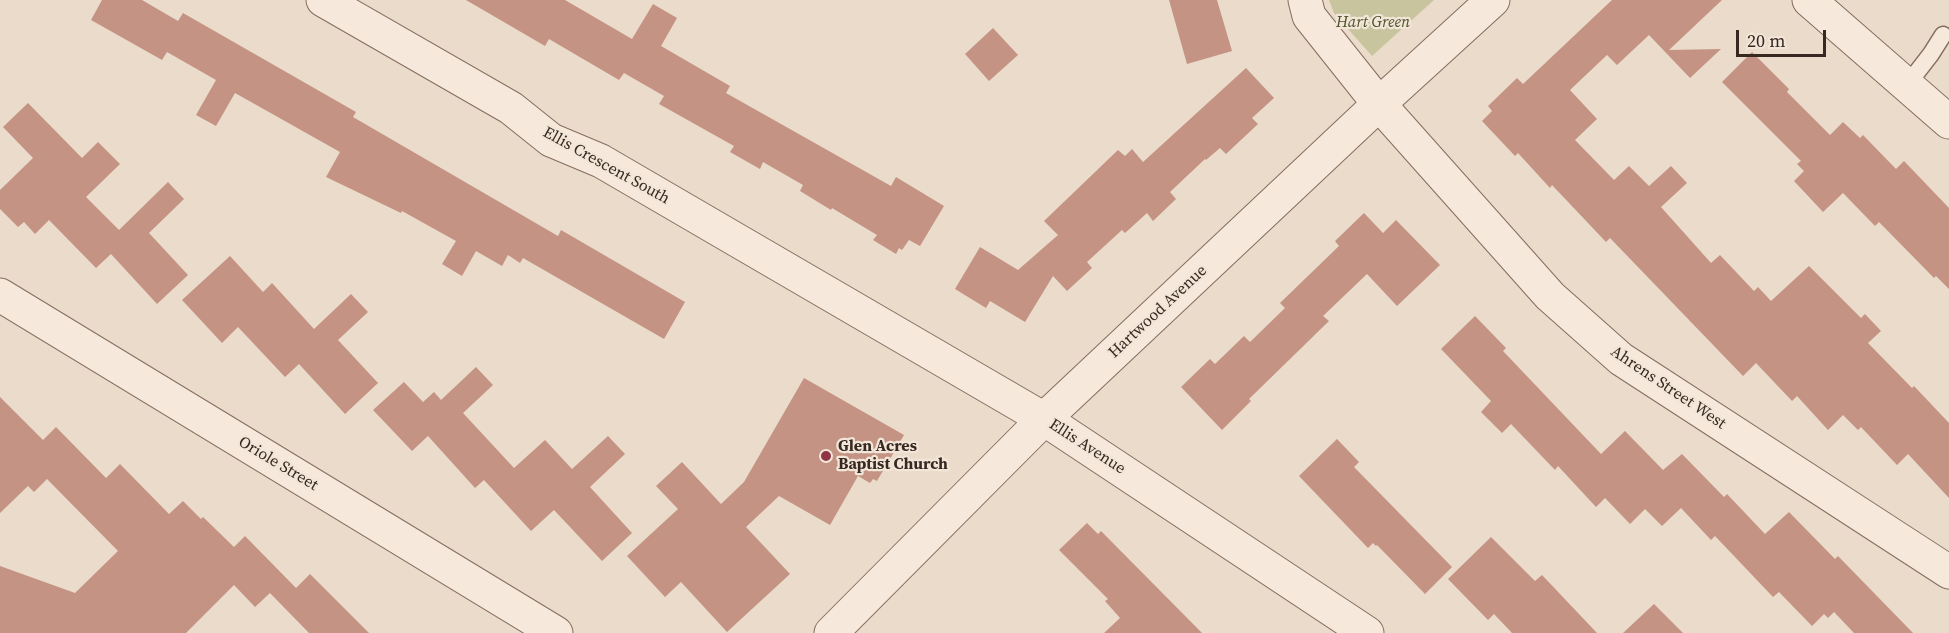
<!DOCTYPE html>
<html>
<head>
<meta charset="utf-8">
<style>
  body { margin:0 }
  #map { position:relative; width:1949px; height:633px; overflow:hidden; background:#eadbca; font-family:"Source Serif 4",serif }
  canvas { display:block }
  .scale { position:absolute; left:1736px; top:30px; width:90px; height:27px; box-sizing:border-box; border:3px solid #372822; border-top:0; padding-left:8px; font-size:18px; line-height:21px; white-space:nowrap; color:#372822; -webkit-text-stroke:4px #f2e6d8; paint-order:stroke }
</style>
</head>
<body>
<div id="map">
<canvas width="1949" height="633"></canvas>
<div class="scale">20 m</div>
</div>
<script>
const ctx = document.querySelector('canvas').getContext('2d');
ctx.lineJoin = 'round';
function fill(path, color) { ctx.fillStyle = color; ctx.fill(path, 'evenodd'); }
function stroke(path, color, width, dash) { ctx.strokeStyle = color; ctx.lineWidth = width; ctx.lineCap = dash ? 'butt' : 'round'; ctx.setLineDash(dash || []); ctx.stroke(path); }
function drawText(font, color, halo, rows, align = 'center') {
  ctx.font = font + ' "Source Serif 4",serif'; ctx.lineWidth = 4.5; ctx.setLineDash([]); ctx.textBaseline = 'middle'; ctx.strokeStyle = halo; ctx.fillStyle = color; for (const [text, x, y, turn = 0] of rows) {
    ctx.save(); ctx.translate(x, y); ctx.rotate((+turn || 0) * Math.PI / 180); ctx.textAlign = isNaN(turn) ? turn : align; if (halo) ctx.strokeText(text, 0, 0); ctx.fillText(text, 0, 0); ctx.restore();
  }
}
fill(new Path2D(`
  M1329 0H1434L1372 56 1334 13Z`), '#c8c59e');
fill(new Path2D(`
  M102 0H142L178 21 183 13 356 112 353 117 558 236 561 230 685 302 664 339 523 258 520 263 508 255 502 266 476 251 462 276 442 264 456 241 402 211 401 213 326 177 340 152 235 93 216 126 196 115 216 80 167 52 162 60 91 20Z
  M466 0H565L632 39 653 4 677 18 661 46 730 86 726 93 891 186 896 177 944 206 920 246 909 240 902 250 899 248 896 254 873 240 877 235 832 208 831 210 800 191 803 185 763 162 760 169 730 152 734 146 659 104 664 96 624 73 619 80 549 39 545 46Z
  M1169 0H1217L1232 51 1187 64Z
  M1612 0H1722L1669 50 1721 49 1690 78 1649 35 1617 65 1607 55 1570 90 1597 119 1575 140 1614 180 1629 166 1649 186 1671 166 1687 183 1661 207 1711 263 1720 255 1754 291 1758 287 1771 301 1809 266 1861 318 1865 314 1881 331 1868 343 1912 388 1914 386 1949 423V498L1908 454 1897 465 1861 427 1858 430 1843 415 1828 430 1797 396 1792 401 1756 363 1743 376 1610 238 1606 242 1552 185 1550 188 1518 153 1515 156 1482 121 1492 111 1488 106 1517 78 1523 84Z
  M993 28 1018 55 989 81 965 54Z
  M1752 52 1789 89 1787 92 1830 135 1843 122 1860 138 1863 135 1896 169 1904 161 1949 208V289L1936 276 1934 278 1879 222 1875 226 1843 193 1823 212 1794 181 1804 171 1797 164 1801 161 1722 82Z
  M1246 68 1274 98 1252 118 1258 124 1226 154 1220 148 1206 160 1205 159 1170 192 1176 199 1153 221 1147 213 1125 233 1122 230 1087 262 1092 268 1067 291 1053 276 1025 322 990 301 986 308 955 289 980 247 1018 270 1058 235 1044 221 1118 150 1125 156 1132 149 1143 162Z
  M28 103 82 158 98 142 120 164 86 197 119 230 168 182 184 199 149 233 188 275 157 304 111 254 96 268 49 220 35 234 24 222 18 227 0 209V190L33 158 3 127Z
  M1364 213 1383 233 1396 220 1440 265 1397 306 1367 274 1323 316 1329 321 1249 399 1251 401 1222 430 1181 387 1210 359 1215 364 1244 336 1250 342 1285 308 1280 303 1339 246 1335 241Z
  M230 256 263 292 272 283 314 329 351 294 368 312 338 340 378 383 345 414 299 364 285 377 238 327 222 343 182 300Z
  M1475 316 1506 348 1503 351 1601 454 1625 431 1663 470 1682 454 1724 497 1727 494 1765 534 1789 512 1835 559 1838 556 1913 633H1854L1834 612 1828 618 1824 614 1812 626 1779 592 1773 597 1715 536 1711 540 1681 508 1662 526 1645 509 1630 524 1605 498 1596 507 1558 466 1555 470 1511 424 1502 433 1481 412 1491 401 1441 349Z
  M476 367 493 385 463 413 514 468 545 440 572 469 608 436 625 454 590 487 632 533 602 561 554 510 531 531 484 480 475 488 428 436 412 451 373 410 404 382 423 402 434 392 441 400Z
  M804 378 904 435 877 481 873 479 870 483 858 476 830 525 779 496 746 527 790 574 727 632 681 582 665 597 627 556 678 509 656 486 682 462 721 504 744 482Z
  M0 397 43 440 56 427 106 478 120 464 169 514 183 501 201 519 203 517 234 547 245 536 296 588 310 574 369 633H309L270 593 255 607 234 585 186 633H0V566L75 593 118 551 47 479 34 492 28 486 0 513Z
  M1337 439 1359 462 1354 467 1452 567 1425 594 1377 545 1376 546 1373 543 1368 548 1299 476Z
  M1087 523 1098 534 1101 531 1202 633H1104L1120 618 1105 601 1108 599 1059 550Z
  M1491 537 1535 581 1542 575 1597 633H1512L1494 614 1488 620 1448 579Z
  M1654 604 1683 633H1623Z`), '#c49384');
const lane = new Path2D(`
  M1907 85 1931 54 1943 35`);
const street = new Path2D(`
  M323 0 511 108 551 140 601 161 1044 419 1367 633
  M1305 0 1309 16 1379 104 1550 296 1621 359 1949 572
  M1809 0 1949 122
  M0 295 556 633
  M831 633 1044 419 1379 104 1493 0`);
stroke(lane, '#856d60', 19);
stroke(street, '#856d60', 35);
stroke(lane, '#f6e9dc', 16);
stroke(street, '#f6e9dc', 33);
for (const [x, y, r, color] of [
  [826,456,6,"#8e3647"]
]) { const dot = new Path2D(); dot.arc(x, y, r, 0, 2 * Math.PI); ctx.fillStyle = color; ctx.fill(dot); stroke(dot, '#f2e6d8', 2); }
drawText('italic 16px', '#4f512a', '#f2e6d8', [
  ["Hart Green",1373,23]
]);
drawText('16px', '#372822', '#f2e6d8', [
  ["Ellis Crescent South",606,166,29],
  ["Hartwood Avenue",1158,312,-43],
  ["Ahrens Street West",1668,388,34],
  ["Ellis Avenue",1087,447,33],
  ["Oriole Street",278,464,31]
]);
drawText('bold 16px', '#372822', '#f2e6d8', [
  ["Glen Acres",838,447],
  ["Baptist Church",838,465]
], 'left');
</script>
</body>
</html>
